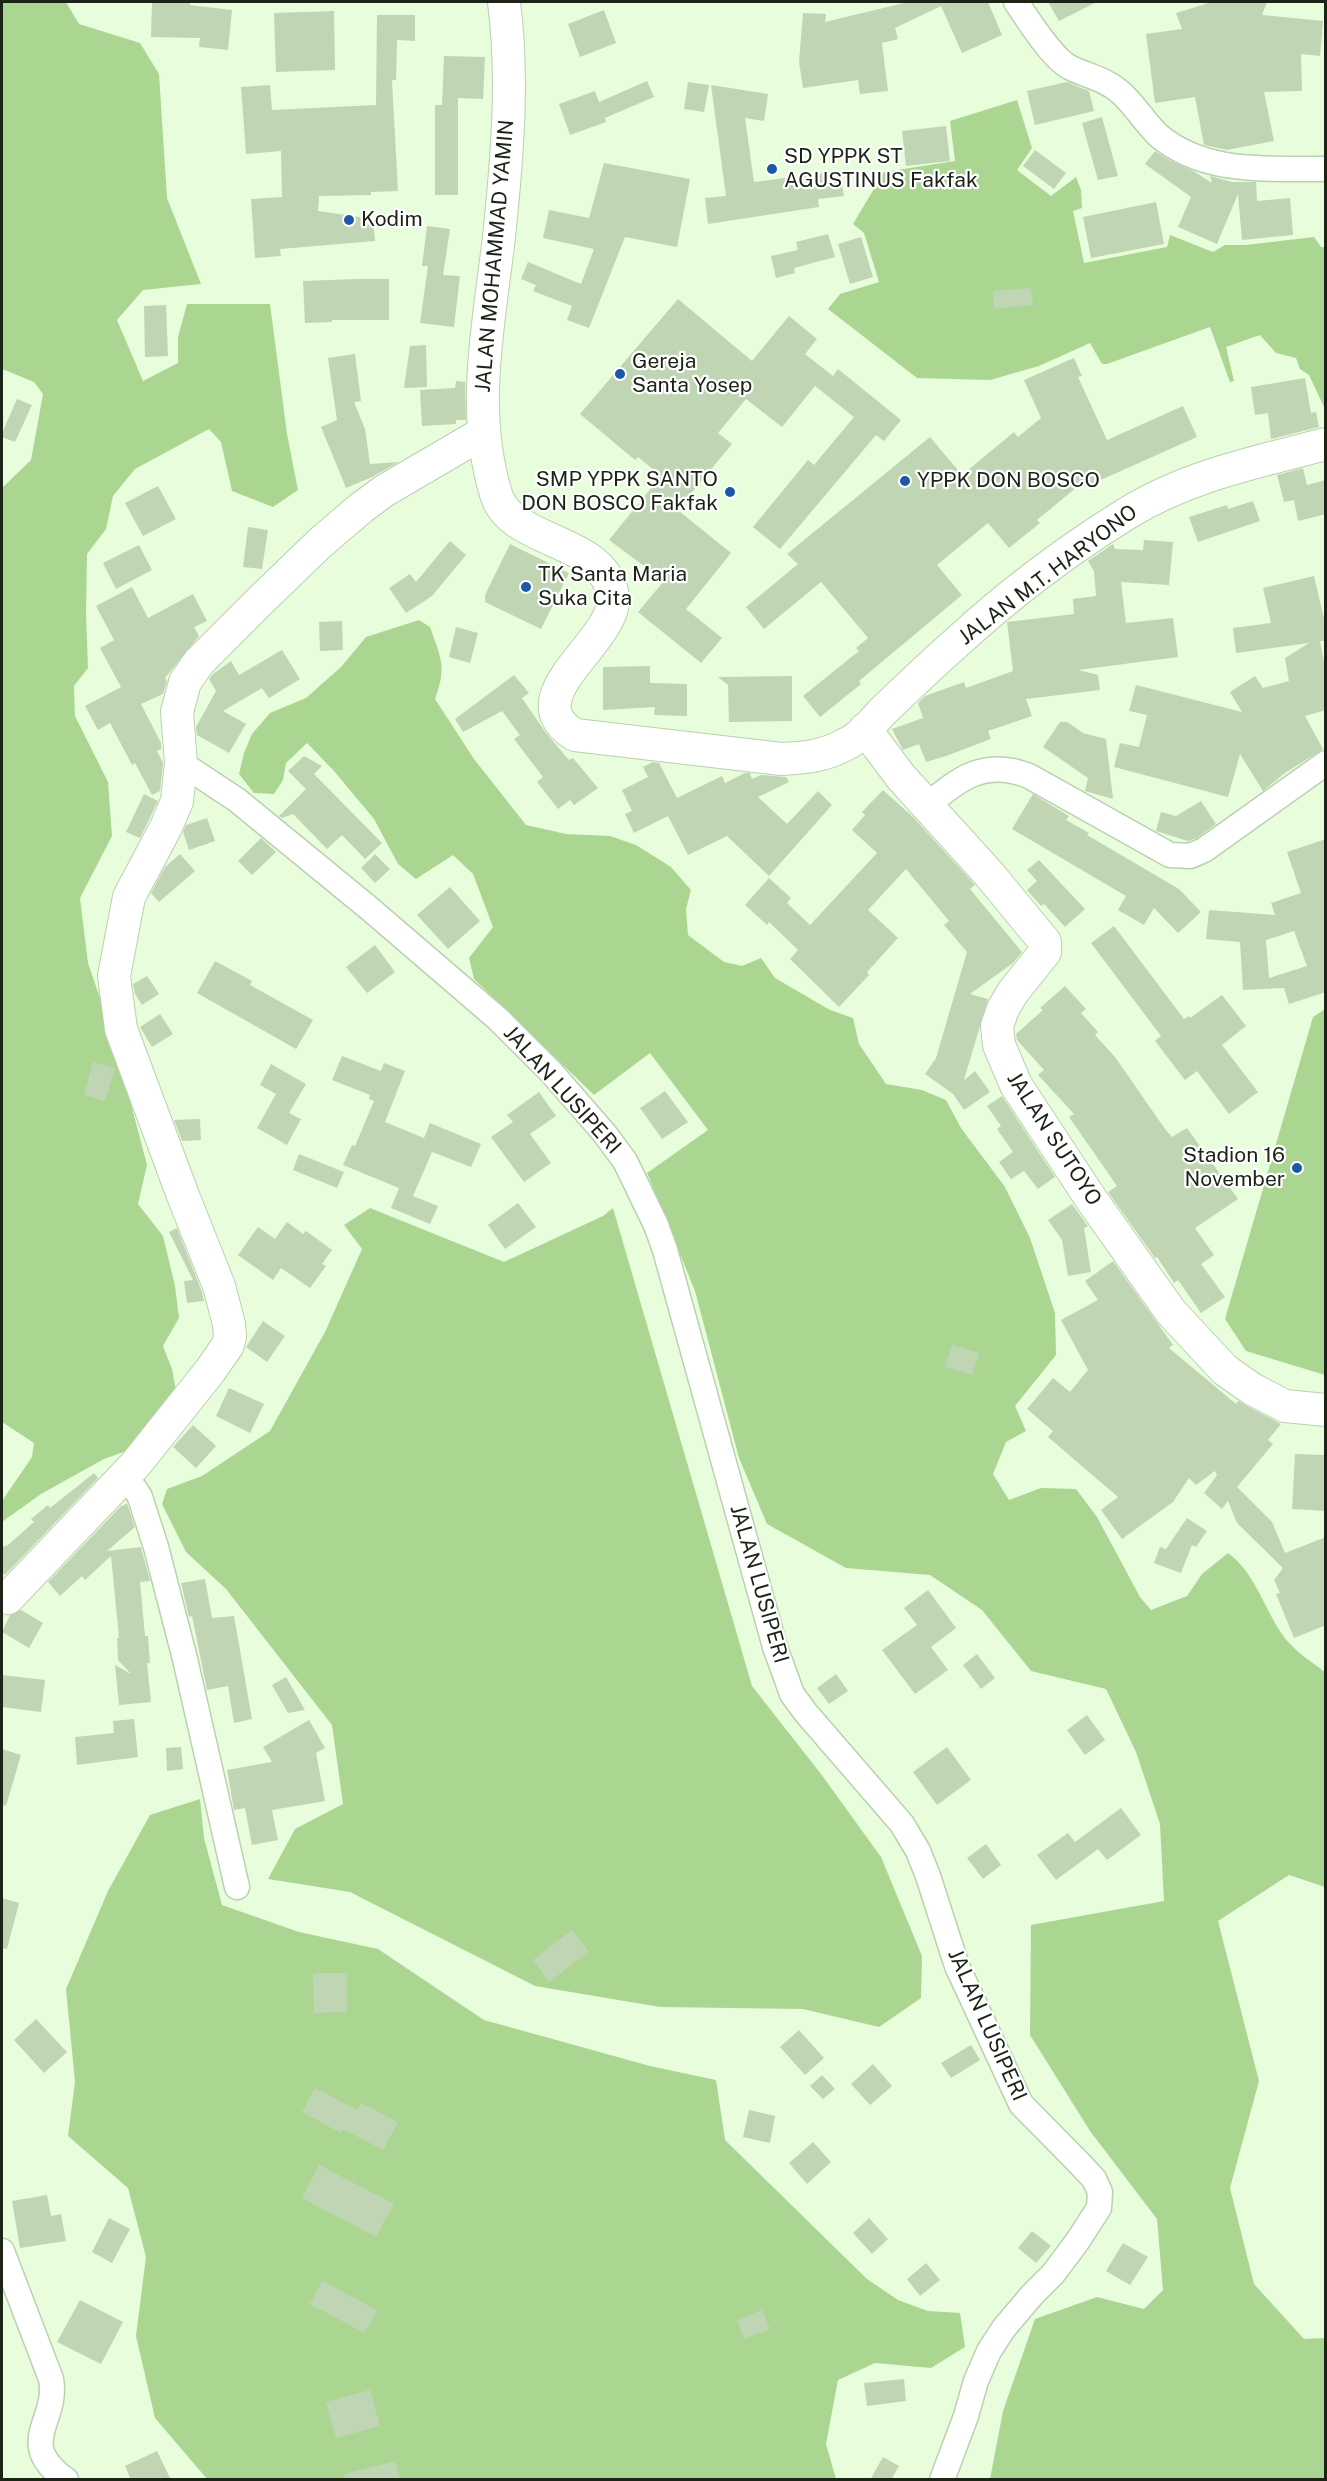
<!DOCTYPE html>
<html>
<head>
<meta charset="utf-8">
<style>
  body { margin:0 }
  #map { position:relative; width:1327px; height:2481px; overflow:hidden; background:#e7fddb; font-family:"Public Sans",sans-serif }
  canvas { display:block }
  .frame { position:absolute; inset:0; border:3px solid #1c2418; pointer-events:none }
</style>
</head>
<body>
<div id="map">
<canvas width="1327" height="2481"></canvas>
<div class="frame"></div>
</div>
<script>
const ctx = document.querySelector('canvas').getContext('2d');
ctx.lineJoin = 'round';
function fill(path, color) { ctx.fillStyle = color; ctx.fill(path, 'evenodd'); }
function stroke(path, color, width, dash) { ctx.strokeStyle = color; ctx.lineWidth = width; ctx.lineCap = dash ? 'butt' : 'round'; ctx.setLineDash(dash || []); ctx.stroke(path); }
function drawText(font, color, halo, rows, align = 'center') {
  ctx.font = font + ' "Public Sans",sans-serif'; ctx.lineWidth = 4.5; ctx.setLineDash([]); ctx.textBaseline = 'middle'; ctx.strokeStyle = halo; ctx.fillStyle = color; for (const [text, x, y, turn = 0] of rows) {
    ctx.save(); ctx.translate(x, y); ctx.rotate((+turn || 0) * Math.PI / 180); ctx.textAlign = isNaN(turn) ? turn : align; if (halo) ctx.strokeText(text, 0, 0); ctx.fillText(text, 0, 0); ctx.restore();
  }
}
fill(new Path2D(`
  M2 2H66L79 24 140 43 159 74 167 198 201 284 143 290 117 320 143 381 178 363V337L187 304H270L287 434 298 490 273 507 232 491 221 442 209 429 135 469 113 496 106 529 87 554 86 614 88 668 74 686 75 716 108 782 112 836 80 898 88 963 113 1036 147 1165 138 1204 163 1236 175 1286 179 1318 163 1346 172 1369 177 1396 132 1449 104 1459 41 1494 2 1522V1501L32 1457 34 1443 2 1422V488L31 460 43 394 34 382 2 369Z
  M1017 100 1032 148 1017 170 1051 196 1076 177 1081 190 1082 208 1073 211 1084 263 1167 247 1170 235 1213 252 1225 245H1246L1314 237 1321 247H1325V409L1309 375 1300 369 1296 358 1276 353 1260 335 1226 347 1234 381 1230 382 1210 327 1107 364H1102L1090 343 1039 366 990 380 917 378 828 309 840 294 879 282 864 233 853 224 884 172 955 161 950 121Z
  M419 620 430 627C441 658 447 667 435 699L474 759 526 825 566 834 610 836 636 845 671 867 691 890 686 909 688 935 724 962 742 966 761 958 775 978 830 1010 853 1018 859 1044 886 1084 922 1090 946 1100 961 1128 1005 1187 1030 1238 1055 1313 1056 1355 1015 1406 1026 1431 1006 1442 993 1474 1009 1500 1041 1488 1076 1489 1097 1517 1140 1597 1151 1610 1187 1596 1202 1574 1228 1553C1254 1572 1263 1605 1280 1631 1291 1649 1309 1660 1325 1672V1887L1289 1875 1218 1921 1259 2081 1230 2188 1254 2284 1304 2339 1325 2338V2479H990L1003 2411 1035 2319 1097 2297 1144 2309 1163 2290 1157 2219 1090 2131 1030 2035 1031 1925 1164 1901 1160 1824 1136 1752 1106 1689 1031 1671 982 1610 930 1575 846 1568 767 1524 739 1458 695 1291 647 1173 708 1130 650 1053 594 1095 474 979 469 958 493 927 473 874 453 855 416 879 398 864 374 819 334 771 307 743 286 763 283 780 274 794 254 793 239 774 244 753 252 734 270 713 306 698 341 667 366 637Z
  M1325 1009V1375L1246 1351 1225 1319 1313 1017Z
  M370 1208 504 1262 603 1216 613 1208 752 1686 821 1774 881 1857 922 1956 921 1998 879 2027 803 2009 660 2007 535 1986 350 1892 268 1879 295 1829 343 1804 332 1725 226 1589 186 1552 162 1504 167 1489 202 1476 270 1431 325 1332 362 1249 344 1225Z
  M200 1799 204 1838 222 1905 299 1932 378 1949 484 2020 650 2066 716 2080 725 2140 867 2279 898 2300 928 2311 960 2313 965 2347 931 2368 875 2363 838 2380 826 2444 836 2479H207L155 2418 136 2336 146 2257 128 2188 68 2136 75 2082 66 1989 108 1891 150 1815Z`), '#abd692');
fill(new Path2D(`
  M152 2H190V5L232 10 228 50 199 47 200 38 151 37Z
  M908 2H988L1002 35 962 53 941 6 895 28 898 39 882 43 888 91 860 94 858 80 803 88 799 62 803 13 826 14 825 22Z
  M1048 2H1097L1059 21Z
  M1212 2H1267L1262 15 1323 21 1320 56 1301 54 1302 91 1264 92 1274 141 1227 150 1204 145 1195 97 1155 103 1146 34 1182 29 1176 13Z
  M604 10 616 43 580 57 568 24Z
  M334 11 335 70 276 72 274 13Z
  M377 15H415V41L397 40 396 80H392L398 191 371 192V195L319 196 318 211 373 219 375 241 280 249 281 256 255 258 251 199 282 197 281 151 246 154 241 87 270 85 272 110 376 105Z
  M444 56 485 57 483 99 458 98V195H435V105H442Z
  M647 81 654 97 605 118 606 122 570 135 559 104 595 91 599 102Z
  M688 82 709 85 704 112 684 109Z
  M1067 82 1089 91 1094 111 1035 125 1027 91Z
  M711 85 768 94 764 121 745 118 754 182 840 171 844 196 818 199 819 207 708 224 705 198 726 196Z
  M1102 117 1118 176 1098 180 1082 123Z
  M946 126 950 161 906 166 902 131Z
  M1035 150 1066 173 1054 189 1023 166Z
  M1155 151 1171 161 1195 172 1212 183 1210 176 1232 182H1256L1257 201 1290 198 1293 235 1242 240 1238 194 1217 244 1178 227 1191 197 1145 164Z
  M604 163 690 179 677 247 625 237 589 328 567 320 572 306 533 291 536 285 521 279 528 262 581 284 594 249 543 238 549 210 589 218Z
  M1156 202 1164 244 1091 258 1083 217Z
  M427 226 450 229 443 275 460 276 454 327 420 323 428 266H422Z
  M828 234 835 257 794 268 795 273 776 278 771 256 798 250 796 242Z
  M861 237 873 277 850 284 838 244Z
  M356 279H389V320H332V322L305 323 303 281Z
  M1031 288 1033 305 994 309 993 291Z
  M678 299 752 361 789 316 817 339 805 354 833 376 838 369 901 420 884 441 876 435 780 549 753 527 808 460 814 465 854 417 815 386 782 427 746 399 718 433 732 444 683 503 685 504 679 511 731 553 686 609 722 638 701 663 638 612 664 581 609 540 661 476 638 457 635 460 580 414Z
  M166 305 168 356 145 357 144 306Z
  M426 345 427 387 404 388 410 346Z
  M355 354 361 401 354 402 365 429 370 464 399 462 372 477 346 488 321 427 337 420 328 358Z
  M1074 358 1082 376 1078 377 1107 440 1183 406 1197 437 1085 487 1083 482 1037 520 1040 523 1009 548 988 523 937 565 962 595 859 681 861 684 820 717 803 696 859 651 856 648 868 638 821 582 764 629 746 607 798 564 787 554 930 437 962 475 1014 432 1018 437 1041 418 1024 380Z
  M1305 378 1311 413 1316 412 1319 427 1271 439 1268 413 1255 415 1251 387Z
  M456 381 465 382 466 420H456V424L422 426 420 390 455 388Z
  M17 399 32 405 15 442 2 437V433Z
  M1303 468 1307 485 1326 480V514L1298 521 1294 500 1284 502 1277 475Z
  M158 486 176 519 143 536 125 503Z
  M1253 501 1260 521 1198 542 1189 517 1227 505 1228 509Z
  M248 527 268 530 262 569 243 567Z
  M1144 540 1173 542 1169 585 1121 582 1126 623 1173 618 1178 657 1078 670 1098 675 1100 690 1026 699 1032 716 988 731 991 739 946 756 926 762 919 744 903 750 892 729 923 718 918 703 925 696 964 682 966 688 1013 671 1007 622 1074 614 1073 599 1096 596 1094 571 1088 561 1113 544 1115 549 1143 550Z
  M450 541 466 555 432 596 406 613 389 588 410 574 416 582Z
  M510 544 569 573 541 629 485 602V595Z
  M139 545 152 570 116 589 103 563Z
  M1314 576 1326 627V641H1320L1326 673V710L1305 716 1323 749 1285 773 1263 791 1240 754 1228 797 1114 767 1120 743 1139 747 1147 715 1129 711 1136 685 1242 712 1230 692 1255 676 1263 688 1289 681 1285 658 1309 643 1236 653 1233 628 1271 623 1263 588Z
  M132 587 148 618 193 594 207 621 194 627 199 636 165 678 167 681 163 694 141 704 161 743V749L157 751 163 763 160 791 152 795 135 763 132 765 110 723 98 730 85 706 121 687 100 648 114 640 96 606Z
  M342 621 343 650 320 651 319 622Z
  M456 627 478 633 470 663 449 657Z
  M282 650 300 679 269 698 262 688 223 711 246 724 229 753 197 735 196 727 216 691 209 679 213 674 231 661 239 675Z
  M650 666V683L687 684V716L654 715 655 707 603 710V667Z
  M514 675 529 693 522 698 546 733 569 760 573 758 598 788 574 805 570 800 558 809 537 782 543 777 514 739 520 735 502 711 463 732 455 719Z
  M792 676V721L729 722 728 685 718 677Z
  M1060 722H1067L1083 733 1106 739 1113 799 1085 791 1088 778 1043 747Z
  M304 756 322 766 314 774 382 843 365 859 342 835 327 849 293 814 282 818 279 816 306 789 288 771Z
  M653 762 659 763 677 798 722 776 725 783 745 773H750L752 779 761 775 786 777 789 782 758 797 787 824 818 791 832 805 769 876 727 836 688 855 668 816 634 833 625 814 632 811 622 790 648 777 643 767Z
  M883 790 913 817 975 885 970 889 1022 952 1013 963 970 994 988 999 964 1080 975 1071 990 1092 964 1110 953 1094 925 1074 936 1058 967 952 944 925 949 921 906 869 868 910 898 938 867 972 869 975 839 1007 790 959 798 950 769 922 767 925 745 905 769 878 791 898 787 903 810 925 877 853 852 830 865 815 862 812Z
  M144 794 158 801 140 838 126 832Z
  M1033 794 1069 816 1066 820 1089 833 1087 835 1179 889 1201 912 1178 933 1154 908 1144 925 1118 910 1126 896 1012 829Z
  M1201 801 1216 824 1197 838 1188 841 1156 831 1161 812 1176 816Z
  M207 818 215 841 189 850 183 832 186 825Z
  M261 838 276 852 252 875 238 861Z
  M1326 839V992L1289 1004 1284 988 1243 990 1240 942 1206 939 1209 910 1275 915 1271 903 1301 893 1287 852ZM1294 931 1307 966 1269 978 1266 940Z
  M180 854 195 871 159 902 151 893 165 867Z
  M375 854 390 869 375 883 361 868Z
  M1039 860 1085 909 1065 927 1044 904 1041 906 1027 890 1037 881 1027 870Z
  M450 887 480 921 448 949 417 915Z
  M1114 926 1184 1019 1189 1016 1190 1018 1222 995 1246 1026 1222 1045 1258 1092 1229 1114 1197 1071 1185 1080 1155 1041 1161 1036 1091 943Z
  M375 945 395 972 367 993 346 967Z
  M215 961 252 981 250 985 313 1020 296 1049 197 993Z
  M147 976 159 994 142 1005 135 994 133 984Z
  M1065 986 1086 1009 1081 1013 1098 1032 1095 1035 1115 1057 1165 1129 1172 1137 1187 1128 1238 1199 1195 1228 1214 1255 1201 1264 1225 1297 1201 1313 1178 1280 1174 1283 1157 1257 1155 1258 1108 1192 1117 1186 1069 1117 1074 1114 1038 1075 1044 1070 1017 1040 1016 1034 1043 1010 1040 1008Z
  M160 1014 173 1034 152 1047 140 1027Z
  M342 1056 381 1071 384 1063 405 1071 385 1122 424 1138 430 1123 481 1144 471 1167 432 1152 413 1196 438 1206 430 1224 391 1208 399 1188 343 1165 352 1145 355 1146 374 1101 369 1099 370 1095 332 1080Z
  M93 1062 115 1068 105 1101 84 1095Z
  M271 1064 306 1084 289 1113 301 1119 287 1145 257 1128 276 1094 260 1085Z
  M665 1091 688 1122 662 1139 640 1108Z
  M539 1092 556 1116 530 1134 551 1163 524 1182 491 1137 513 1122 507 1115Z
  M1002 1096 1055 1177 1038 1189 1024 1171 1011 1179 999 1162 1013 1152 997 1129 1001 1126 987 1106Z
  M200 1119 201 1140 182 1141 174 1120Z
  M299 1154 344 1172 337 1188 293 1170Z
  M518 1203 536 1227 505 1249 488 1225Z
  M1072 1204 1088 1226 1084 1228 1091 1272 1068 1276 1062 1240 1048 1220Z
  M287 1222 303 1234 306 1231 332 1250 322 1264 326 1266 310 1288 281 1268 273 1280 238 1255 258 1227 275 1239Z
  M177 1228 202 1292 204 1301 187 1303 184 1281 193 1280 169 1232Z
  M1113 1261 1173 1345 1169 1348 1236 1404 1238 1401 1281 1424 1268 1440 1273 1444 1237 1487 1272 1522 1285 1553 1326 1537V1625L1294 1638 1276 1594 1280 1593 1274 1580 1283 1568 1237 1523 1228 1501 1222 1509 1204 1493 1217 1475 1215 1471 1196 1485 1189 1478 1173 1502 1122 1539 1101 1510 1118 1497 1048 1437 1053 1431 1027 1409 1053 1378 1070 1392 1088 1370 1061 1320 1098 1300 1085 1281Z
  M263 1321 285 1336 267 1362 246 1347Z
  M952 1345 979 1353 972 1375 945 1367Z
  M229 1388 264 1404 250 1433 216 1416Z
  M193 1425 216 1446 196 1468 173 1447Z
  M1295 1454 1326 1455V1511L1292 1509Z
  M94 1473 98 1478 6 1574 2 1575V1547L8 1545 34 1522 31 1519 48 1505 50 1508Z
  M127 1503 135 1527 107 1551 141 1547 142 1551 150 1581 140 1582 145 1636H148L150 1663H147L151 1702 119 1705 115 1665 131 1674 118 1660 117 1638H119L111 1556 85 1580 82 1576 60 1596 48 1582 122 1505 123 1506Z
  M1187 1518 1207 1531 1196 1547 1192 1545 1181 1573 1154 1563 1160 1547 1166 1549Z
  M205 1579 212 1618 234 1616 252 1719 234 1723 228 1686 207 1690 192 1616 189 1617 181 1583Z
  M928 1590 956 1628 931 1647 948 1670 915 1694 882 1650 917 1625 904 1608Z
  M21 1610 43 1623 29 1648 2 1632 10 1615Z
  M977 1654 995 1678 981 1689 963 1665Z
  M836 1674 848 1691 829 1704 817 1688Z
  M2 1675 45 1680 41 1712 2 1707Z
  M286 1677 305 1710 288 1713 272 1685Z
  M1087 1715 1105 1740 1085 1755 1067 1730Z
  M134 1719 138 1757 77 1765 75 1737 114 1733 113 1721Z
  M309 1720 325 1748 316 1753 325 1801 272 1810 278 1840 252 1845 245 1808 234 1810 227 1770 272 1762 263 1747Z
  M181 1747 183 1769 167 1771 166 1748Z
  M947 1747 971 1780 937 1805 913 1772Z
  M2 1749 21 1755 6 1806 2 1805Z
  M1121 1808 1141 1835 1107 1860 1098 1849 1056 1880 1037 1855 1068 1833 1075 1842Z
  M986 1844 1001 1865 983 1879 967 1858Z
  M2 1898 19 1903 7 1949 2 1948Z
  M572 1930 589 1952 549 1982 533 1960Z
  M313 1973H347V2012L314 2013Z
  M36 2019 67 2052 44 2073 14 2040Z
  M799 2030 824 2058 805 2075 780 2047Z
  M971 2045 980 2060 951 2078 941 2063Z
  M873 2064 892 2086 870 2105 851 2084Z
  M822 2075 835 2089 823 2099 810 2086Z
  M315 2088 357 2110 361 2103 398 2122 383 2150 343 2129 341 2133 302 2112Z
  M749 2110 775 2116 770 2143 743 2137Z
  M813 2142 831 2162 807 2184 789 2163Z
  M319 2165 394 2204 376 2237 302 2198Z
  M47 2195 51 2216 61 2214 66 2241 20 2248 12 2201Z
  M109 2218 130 2229 112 2263 92 2252Z
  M869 2218 888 2239 872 2254 853 2233Z
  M1032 2231 1051 2246 1036 2263 1018 2248Z
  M1123 2243 1148 2257 1130 2285 1106 2271Z
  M926 2263 940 2280 920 2296 907 2279Z
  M322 2281 377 2310 365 2333 310 2304Z
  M80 2300 123 2322 101 2364 57 2342Z
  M762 2310 770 2329 744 2339 737 2320Z
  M904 2379 906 2401 867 2406 864 2383Z
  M370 2390 380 2426 336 2438 326 2402Z
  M157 2451 171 2480H131L125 2466Z
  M883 2457 899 2466 891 2480H870Z
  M395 2461 400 2480H345L344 2474Z`), '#c0d5b4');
const minor = new Path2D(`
  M1016 2C1028 19 1052 59 1071 68 1088 76 1105 79 1120 92 1135 105 1145 123 1159 136 1206 175 1269 168 1326 169
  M181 763 237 800 370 909 498 1019 552 1073 605 1134 625 1161 656 1225 665 1250 775 1647 792 1694 806 1713 902 1824 918 1851 928 1876 957 1966 1021 2104 1080 2164 1094 2179 1100 2192 1099 2208 1077 2242 1053 2274 1032 2295 1004 2328 989 2351 976 2381 966 2416 942 2480
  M928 805C960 777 986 759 1029 776L1170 855 1190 856 1204 850 1326 763
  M122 1479 135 1489 140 1497 156 1547 185 1659 237 1887
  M2 2251 51 2379C59 2422 14 2442 66 2480`);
const major = new Path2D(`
  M504 2C514 79 507 160 499 237 489 323 470 409 496 494 511 546 608 537 613 598 616 642 512 697 575 735L781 759C805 758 825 756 846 744 861 737 872 723 883 711 907 688 931 665 956 643 1006 597 1068 550 1126 514 1187 476 1256 462 1326 444
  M865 729 901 777 989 874 1045 942V952L1013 992 1003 1009 997 1026 999 1045 1016 1085 1091 1199 1171 1312 1225 1370 1252 1389 1285 1406 1326 1410
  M2 1596 8 1598 135 1465 210 1371 228 1345 230 1336 229 1324 219 1286 182 1193 121 1029 114 976 129 897 166 827 177 801 181 763 177 712 185 682 199 662 260 601 320 543 361 508 384 491 483 433`);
stroke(minor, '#bbd0b0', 27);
stroke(major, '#bbd0b0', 34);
stroke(minor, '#fff', 24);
stroke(major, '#fff', 32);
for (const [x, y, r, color] of [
  [772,169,6,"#1c57a8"],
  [349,220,6,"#1c57a8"],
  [620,374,6,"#1c57a8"],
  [905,481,6,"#1c57a8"],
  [730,492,6,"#1c57a8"],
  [526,587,6,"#1c57a8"],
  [1297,1168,6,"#1c57a8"]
]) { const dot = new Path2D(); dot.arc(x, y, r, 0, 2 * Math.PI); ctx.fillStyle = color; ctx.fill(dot); stroke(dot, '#fff', 2); }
drawText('21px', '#1c2418', '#fff', [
  ["SD YPPK ST",784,157],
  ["AGUSTINUS Fakfak",784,181],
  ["Kodim",361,220],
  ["Gereja",632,362],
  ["Santa Yosep",632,386],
  ["SMP YPPK SANTO",718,480,"right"],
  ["DON BOSCO Fakfak",718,504,"right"],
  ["YPPK DON BOSCO",917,481],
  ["TK Santa Maria",538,575],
  ["Suka Cita",538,599],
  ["Stadion 16",1285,1156,"right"],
  ["November",1285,1180,"right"]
], 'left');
drawText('21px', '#1c2418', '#fff', [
  ["JALAN MOHAMMAD YAMIN",495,256,-85],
  ["JALAN M.T. HARYONO",1048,575,-37],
  ["JALAN LUSIPERI",562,1090,48],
  ["JALAN SUTOYO",1054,1139,57],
  ["JALAN LUSIPERI",759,1584,74],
  ["JALAN LUSIPERI",987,2025,66]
]);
</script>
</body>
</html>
